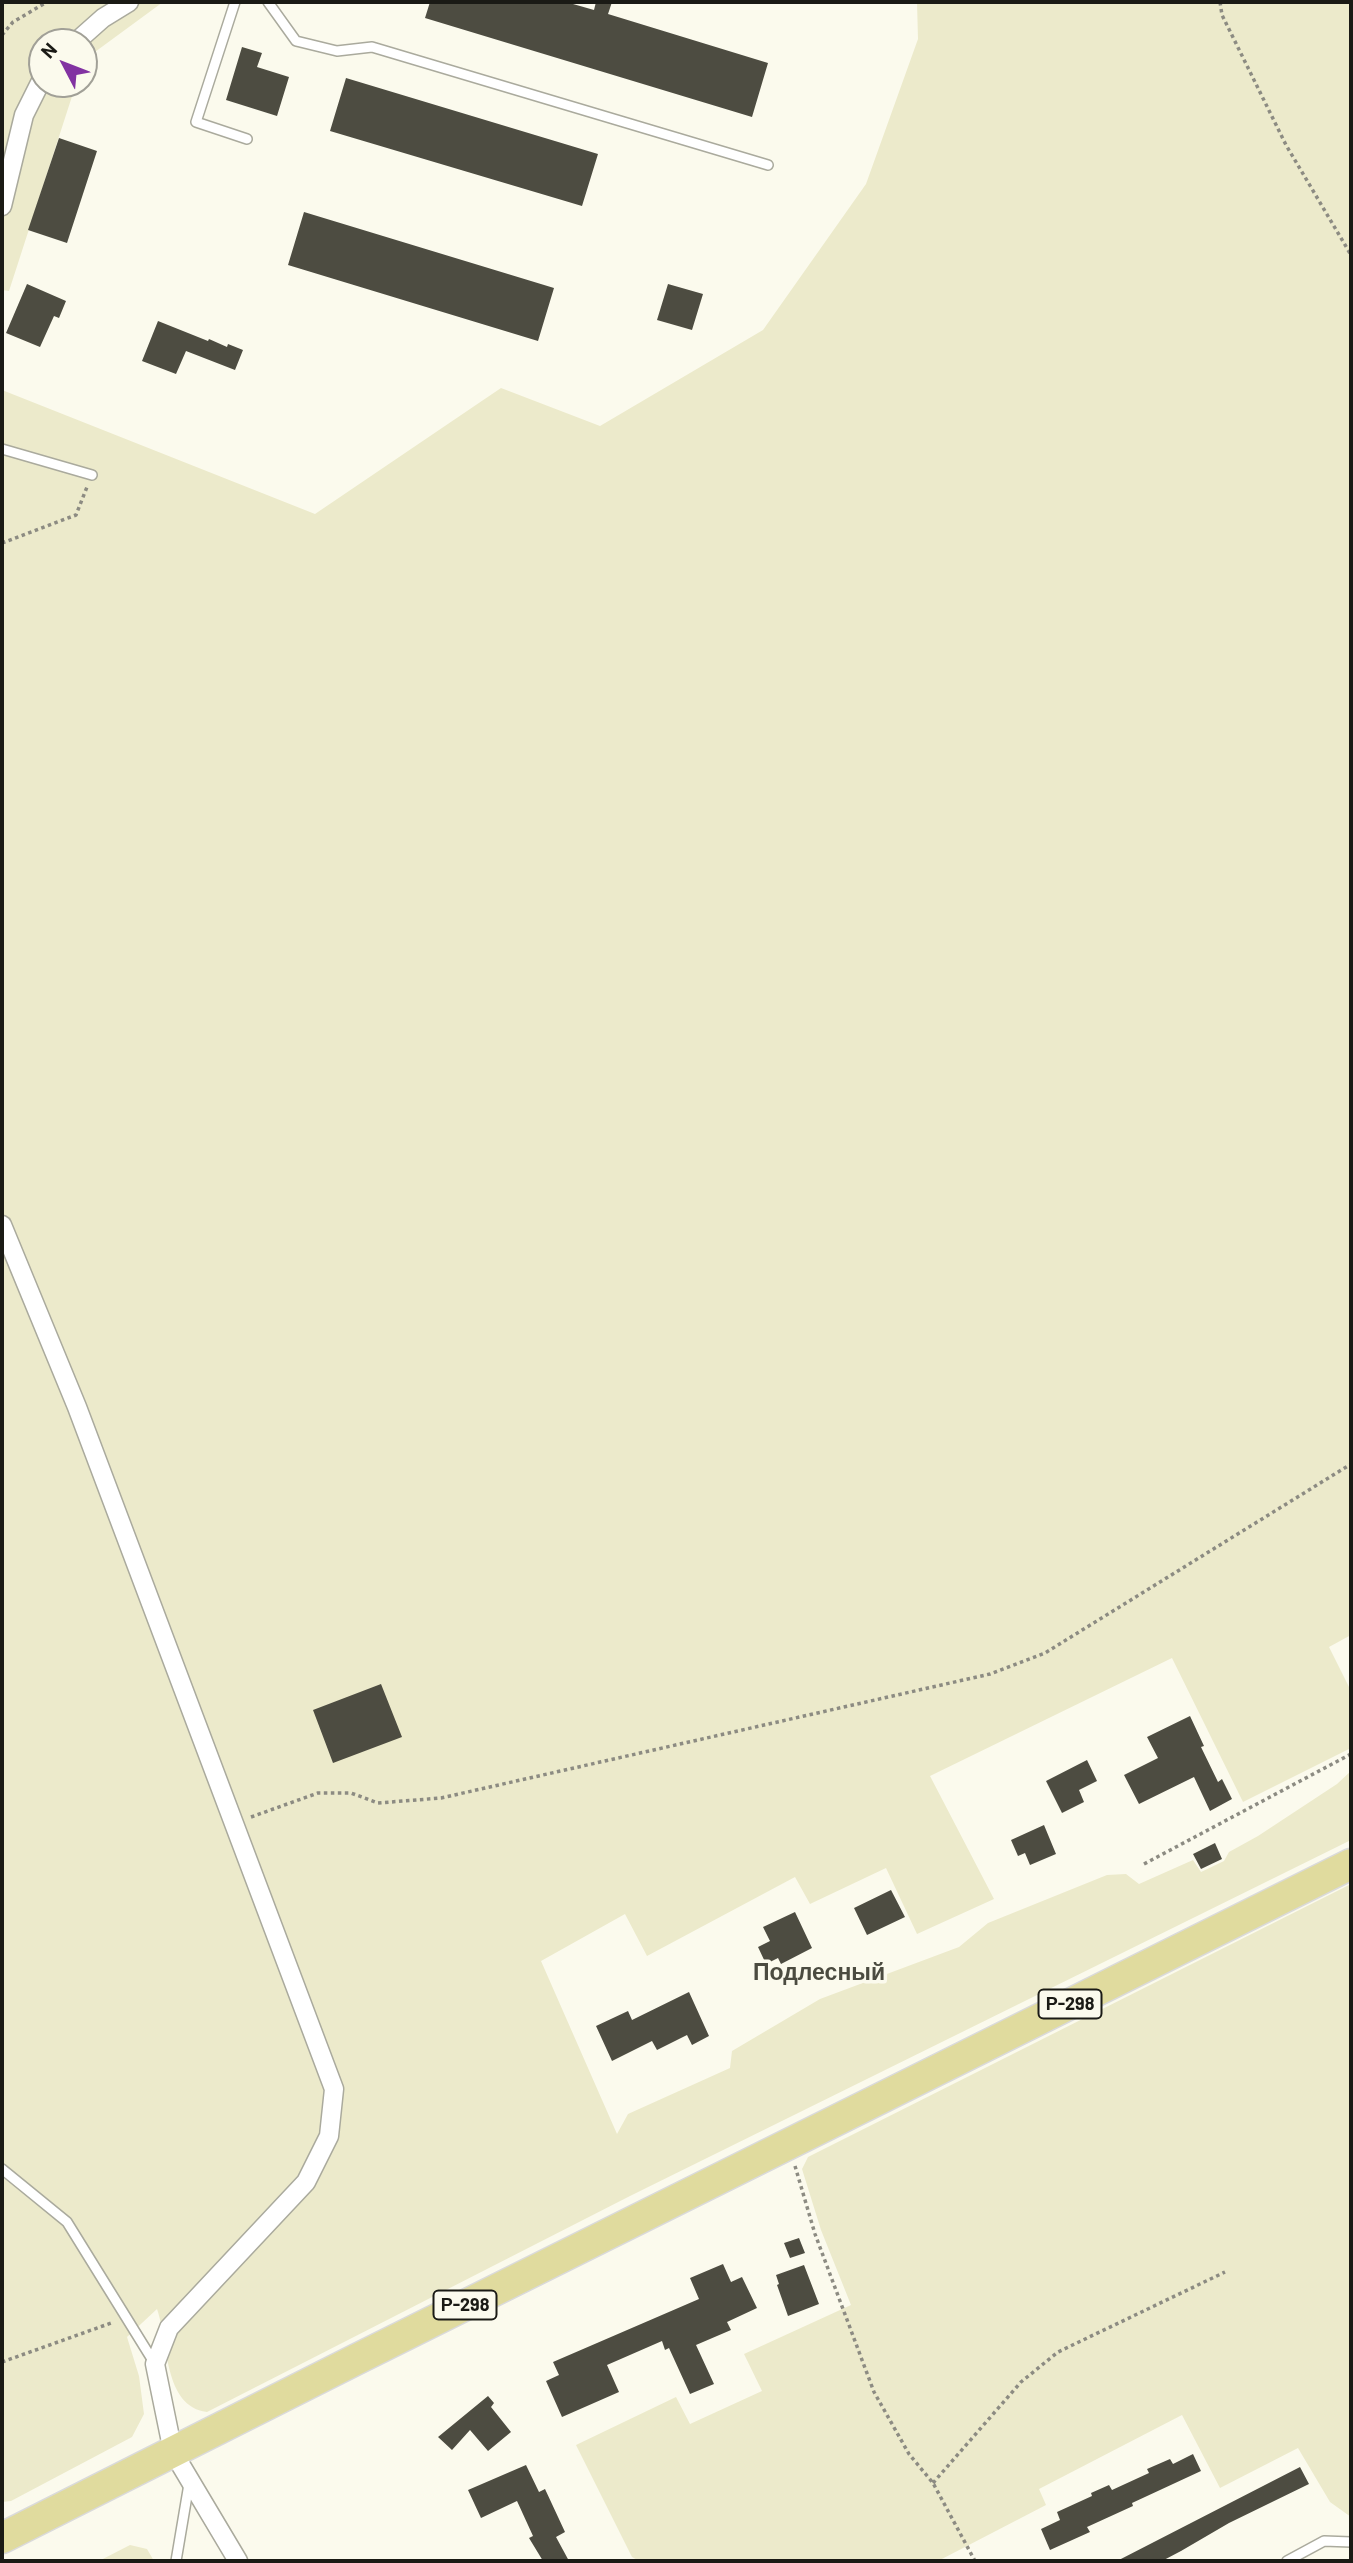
<!DOCTYPE html>
<html>
<head>
<meta charset="utf-8">
<style>
  body { margin:0 }
  #map { position:relative; width:1353px; height:2563px; overflow:hidden; background:#fbfaed; font-family:Barlow,sans-serif }
  canvas { display:block }
  .frame { position:absolute; inset:0; border:4px solid #1a1a15; pointer-events:none }
  .north { position:absolute; left:28px; top:28px; width:70px; height:70px; box-sizing:border-box; background:#fbfaed; border:2px solid #a1a097; border-radius:50%; rotate:312deg; font-size:19px; font-weight:700; line-height:28px; text-align:center; color:#1a1a15 }
  .north::after { content:''; display:block; margin:auto; width:24px; height:32px; background:#8232a2; clip-path:polygon(50% 0,100% 100%,50% 72%,0 100%) }
</style>
</head>
<body>
<div id="map">
<canvas width="1353" height="2563"></canvas>
<div class="frame"></div>
<div class="north">N</div>
</div>
<script>
const ctx = document.querySelector('canvas').getContext('2d');
ctx.lineJoin = 'round';
function fill(path, color) { ctx.fillStyle = color; ctx.fill(path, 'evenodd'); }
function stroke(path, color, width, dash) { ctx.strokeStyle = color; ctx.lineWidth = width; ctx.lineCap = dash ? 'butt' : 'round'; ctx.setLineDash(dash || []); ctx.stroke(path); }
function drawText(font, color, halo, rows, align = 'center') {
  ctx.font = font + ' Barlow,sans-serif'; ctx.lineWidth = 7; ctx.setLineDash([]); ctx.textBaseline = 'middle'; ctx.strokeStyle = halo; ctx.fillStyle = color; for (const [text, x, y, turn = 0] of rows) {
    ctx.save(); ctx.translate(x, y); ctx.rotate((+turn || 0) * Math.PI / 180); ctx.textAlign = isNaN(turn) ? turn : align; if (halo) ctx.strokeText(text, 0, 0); ctx.fillText(text, 0, 0); ctx.restore();
  }
}
fill(new Path2D(`
  M2 2H163L84 60V42H42V84H76L9 291 2 290Z
  M917 2H1351V1635L1329 1647 1351 1691V1748L1243 1802 1172 1658 930 1776 994 1899 917 1934 886 1868 810 1904 795 1877 647 1956 625 1914 541 1961 617 2134 628 2114 730 2068 732 2051 820 1999 959 1947 988 1923 1107 1875 1126 1874 1139 1884 1193 1860 1201 1872 1224 1861 1229 1852 1258 1836 1337 1784 1351 1771V1840L630 2196 207 2412C163 2406 169 2343 157 2309L127 2337 139 2376 144 2414 132 2437 11 2501 2 2502V390L315 514 501 388 600 426 763 330 866 184 918 39Z
  M1351 1884V2517L1330 2502 1298 2448 1220 2488 1182 2415 1039 2489 1046 2505 938 2561H639L632 2557 576 2445 676 2397 690 2424 762 2391 744 2354 851 2305 821 2230 802 2169 808 2157Z
  M130 2545 147 2549 154 2561H99Z`), '#eceacb');
fill(new Path2D(`
  M430 2H566L594 10 596 2H612L608 14 768 63 752 117 425 18Z
  M242 47 262 53 257 67 289 77 277 116 226 100Z
  M346 78 598 154 582 206 330 131Z
  M59 138 97 151 67 243 28 230Z
  M304 212 554 288 538 341 288 265Z
  M27 284 66 301 59 318 54 316 40 347 6 333Z
  M668 284 703 294 692 330 657 320Z
  M158 321 208 341 209 339 227 347 228 344 243 350 235 370 186 351 176 374 142 361Z
  M381 1684 402 1737 333 1763 313 1710Z
  M1190 1716 1204 1746 1201 1747 1218 1782 1222 1779 1232 1799 1210 1811 1194 1777 1139 1804 1124 1775 1158 1758 1147 1737Z
  M1087 1760 1097 1781 1079 1790 1084 1802 1062 1813 1046 1781Z
  M1044 1825 1056 1854 1030 1865 1025 1853 1018 1856 1011 1840Z
  M1215 1843 1222 1859 1201 1869 1193 1854Z
  M891 1890 905 1917 867 1935 854 1908Z
  M795 1912 812 1948 781 1964 778 1958 766 1964 758 1947 770 1941 763 1927Z
  M689 1992 709 2036 692 2045 687 2035 657 2050 652 2041 612 2061 596 2026 628 2011 632 2020Z
  M799 2238 805 2253 790 2258 784 2243Z
  M723 2264 731 2282 742 2277 757 2308 727 2322 731 2330 696 2345 714 2384 690 2394 669 2348 665 2350 662 2341 607 2365 619 2392 562 2417 546 2381 559 2375 553 2362 699 2299 690 2278Z
  M804 2265 819 2304 788 2316 777 2285 779 2284 776 2275Z
  M488 2396 494 2403 491 2407 511 2432 488 2451 470 2430 452 2450 438 2437Z
  M1193 2454 1201 2471 1132 2503 1133 2506 1087 2527 1090 2532 1050 2550 1041 2529 1060 2520 1057 2512 1092 2496 1091 2493 1109 2485 1112 2490 1149 2473 1147 2469 1170 2459 1173 2464Z
  M526 2465 539 2492 545 2489 565 2532 556 2537 569 2561H543L529 2538 533 2536 517 2501 481 2518 468 2490Z
  M1300 2467 1309 2484 1229 2523 1181 2551 1162 2561H1117Z`), '#4d4c41');
const service = new Path2D(`
  M235 2 196 122 247 139
  M268 2 296 41 337 51 372 47 768 165
  M2 449 92 475
  M2 2169 67 2222 155 2364
  M176 2561 189 2484
  M1287 2561 1324 2541 1351 2542`);
const minor = new Path2D(`
  M76 42 103 18 129 2
  M2 206 24 115 42 79
  M2 1225 77 1407 334 2089 329 2136 306 2182 169 2328 155 2364 173 2452 238 2561`);
const trunk = new Path2D(`
  M2 2538 355 2360 1351 1864`);
stroke(service, '#aaaa9d', 12);
stroke(minor, '#aaaa9d', 21);
stroke(trunk, '#dadada', 33);
stroke(new Path2D(`
  M1220 2 1222 15 1286 145 1351 255
  M2 35 13 22 47 2
  M2 543 76 515 87 487
  M251 1817 318 1793H351L378 1803 441 1798 990 1674 1045 1653 1351 1464
  M1144 1864 1351 1754
  M795 2166 815 2234 874 2392 909 2454 933 2483 975 2561
  M2 2362 114 2322
  M933 2483 1021 2382 1058 2352 1225 2272`), '#8c8b82', 3.5, [3.5, 3.5]);
stroke(service, '#fff', 9);
stroke(minor, '#fff', 18);
stroke(trunk, '#e0db9e', 30);
for (const [x, y, w] of [
  [1070,2004,63],
  [465,2305,63]
]) { const box = new Path2D(); box.roundRect(x - w / 2, y - 14.5, w, 29, 5); ctx.fillStyle = '#fbfaed'; ctx.fill(box); stroke(box, '#1a1a15', 2); }
drawText('bold 18px', '#1a1a15', null, [
  ["Р-298",1070,2004],
  ["Р-298",465,2305]
]);
drawText('bold 23px', '#4b4b40', '#fbfaed', [
  ["Подлесный",819,1972]
]);
</script>
</body>
</html>
